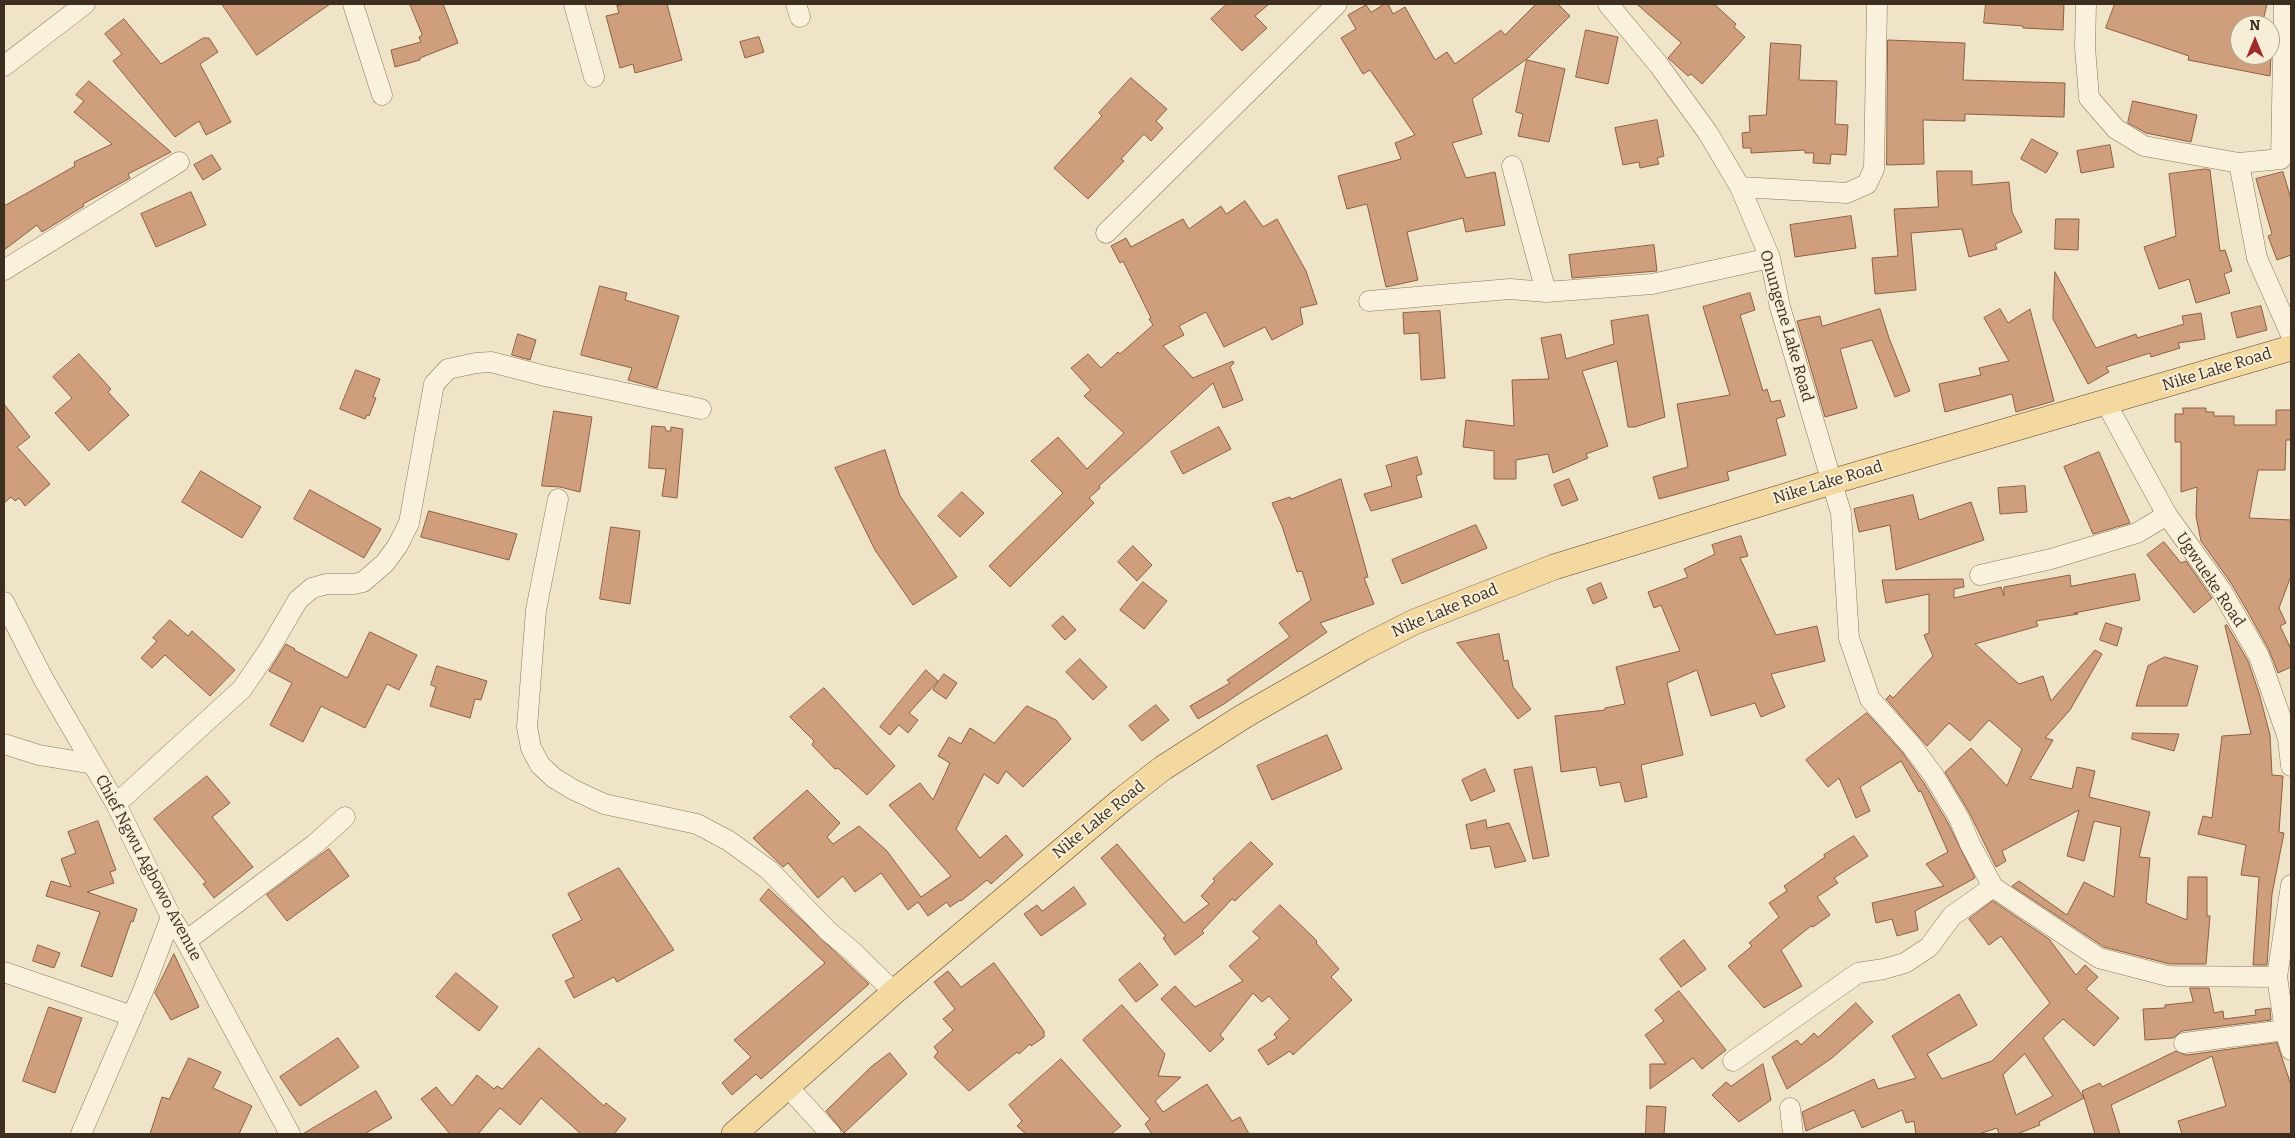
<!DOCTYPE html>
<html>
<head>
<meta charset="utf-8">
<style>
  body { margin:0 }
  #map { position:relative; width:2295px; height:1138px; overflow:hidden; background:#f0e4c8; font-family:Bitter,serif }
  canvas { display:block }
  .frame { position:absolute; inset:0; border:5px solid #3d2e20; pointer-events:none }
  .north { position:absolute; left:2230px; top:15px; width:50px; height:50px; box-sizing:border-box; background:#f7eed8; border:1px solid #ada18e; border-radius:50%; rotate:0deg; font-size:14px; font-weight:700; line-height:20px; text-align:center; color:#3d2e20 }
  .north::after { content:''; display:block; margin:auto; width:18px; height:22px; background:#9e2a2b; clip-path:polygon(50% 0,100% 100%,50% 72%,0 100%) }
</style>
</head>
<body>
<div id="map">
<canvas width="2295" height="1138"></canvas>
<div class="frame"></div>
<div class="north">N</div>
</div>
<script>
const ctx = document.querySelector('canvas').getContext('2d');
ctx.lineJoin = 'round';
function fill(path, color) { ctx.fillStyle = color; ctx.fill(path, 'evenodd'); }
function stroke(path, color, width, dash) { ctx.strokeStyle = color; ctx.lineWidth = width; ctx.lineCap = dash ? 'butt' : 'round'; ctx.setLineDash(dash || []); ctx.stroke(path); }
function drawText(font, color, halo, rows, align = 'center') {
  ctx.font = font + ' Bitter,serif'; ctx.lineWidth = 4; ctx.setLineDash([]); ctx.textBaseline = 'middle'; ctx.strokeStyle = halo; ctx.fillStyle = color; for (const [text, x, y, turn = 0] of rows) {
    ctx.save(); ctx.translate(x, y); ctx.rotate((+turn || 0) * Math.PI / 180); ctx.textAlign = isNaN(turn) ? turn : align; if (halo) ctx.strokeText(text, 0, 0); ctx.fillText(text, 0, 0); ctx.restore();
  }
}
const building = new Path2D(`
  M222 4H330L257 55Z
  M410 4H443L458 43 420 58V60L395 67 391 50 421 42 419 37 422 35Z
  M627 4H667L682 60 635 73 633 64 620 68 606 16 619 13 617 6Z
  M1227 4H1269L1255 16 1267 28 1242 51 1211 19Z
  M1385 4H1388L1393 14 1405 7 1435 60 1447 52 1455 64 1501 30 1505 35 1536 4H1558L1570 16 1528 58 1472 99 1482 134 1452 143 1466 178 1495 172 1505 225 1466 232 1463 218 1407 232 1418 280 1386 287 1367 204 1347 209 1338 176 1401 159 1395 143 1415 135 1370 70 1363 74 1341 38 1356 29 1348 15 1366 5 1371 12Z
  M1637 4H1714L1736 24 1734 27 1745 37 1702 84 1691 74 1688 76 1668 58 1681 43Z
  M1986 4H2064L2063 30 2023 28V26L1984 23Z
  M2115 4H2267L2262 25H2240V55H2271L2270 76 2188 60 2189 56 2106 28Z
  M124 19 161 64 203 38H209L218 52 200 64 231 122 206 135 199 121 175 137 113 61 122 54 105 34Z
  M1586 30 1618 37 1608 84 1576 77Z
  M759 37 764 52 745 58 740 42Z
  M1888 40 1965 43 1963 80 2065 83 2064 117 1965 114V121L1923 120 1924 164 1887 165Z
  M1771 43 1801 45 1799 80 1837 81 1835 124 1848 125 1846 155 1831 154 1830 164 1813 163 1814 153H1805V150L1751 153V148H1743L1742 133 1750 132 1749 116 1766 115Z
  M1527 60 1565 69 1549 142 1518 136 1523 114 1516 112Z
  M1131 78 1167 109 1156 121 1163 128 1151 141 1144 134 1121 159 1124 161 1088 199 1054 168 1102 116 1099 113Z
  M89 81 171 152 128 174 130 178 83 204 84 206 42 232 37 225 4 250V206L75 166 74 162 112 144 74 112 84 101 76 95Z
  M2133 101 2197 115 2191 142 2146 133 2128 123Z
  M1657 120 1664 156 1657 158 1659 164 1640 168 1639 162 1623 165 1615 128Z
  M2032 139 2058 153 2046 173 2021 159Z
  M2110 145 2114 167 2081 173 2077 151Z
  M212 155 221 169 203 180 194 165Z
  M2206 169 2210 170 2220 251 2225 250 2232 271 2224 274 2230 293 2196 303 2189 279 2159 289 2144 247 2176 236 2169 174Z
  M1937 171H1972V185L2009 182 2012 212 2022 232 1995 244 1997 249 1969 257 1962 229 1911 233 1916 290 1875 294 1872 258 1898 256 1894 209 1938 207Z
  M2283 172 2291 199V255L2277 260 2268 236 2272 234 2256 179Z
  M191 192 206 225 156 247 141 214Z
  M1245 201 1263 227 1277 219 1306 271 1317 304 1300 308 1303 324 1272 340 1265 327 1224 347 1206 312 1179 326 1184 335 1163 346 1193 378 1233 361 1234 363 1230 367 1243 400 1223 408 1213 383 1099 486 1100 488 1089 498 1094 503 1010 587 989 566 1063 493 1031 461 1058 437 1087 469 1124 433 1084 396 1091 390 1071 368 1088 354 1101 368 1118 352 1120 354 1153 325 1149 319 1151 318 1123 261 1120 263 1111 246 1126 238 1131 247 1183 219 1189 229 1221 206 1226 214Z
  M1851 216 1856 248 1795 257 1790 225Z
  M2056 219H2079L2078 250 2055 249Z
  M1654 245 1657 271 1572 278 1569 255Z
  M2055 272 2096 348 2136 334 2137 338 2184 324 2182 316 2201 313 2205 339 2178 343 2180 348 2151 357 2150 353 2106 367 2109 372 2088 384 2053 319Z
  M600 286 627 293 625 300 679 316 657 388 628 380 632 368 581 355Z
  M1750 293 1755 310 1740 315 1763 391 1767 389 1771 402 1780 400 1785 416 1776 419 1786 455 1727 472 1729 480 1659 499 1653 477 1688 467 1677 404 1730 395 1703 307Z
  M2261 306 2267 330 2237 338 2231 313Z
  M1880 309 1889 338 1910 391 1895 397 1872 340 1840 349 1857 408 1825 417 1797 321 1820 316 1822 326Z
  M2000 309 2008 323 2030 309 2054 401 2016 412 2012 394 1945 412 1939 384 1981 375 1979 368 2009 361 1984 318Z
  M1440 311 1445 378 1421 380 1419 333 1404 334 1403 313Z
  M1648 315 1665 417 1635 427H1628L1617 361 1582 371 1608 446 1586 454 1588 458 1553 473 1548 454 1516 460V479H1494V451L1463 447 1466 420 1514 426 1512 380 1549 379 1541 338 1561 334 1566 359 1614 344 1611 321Z
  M518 334 536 340 530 360 512 355Z
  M79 354 111 389 108 392 129 415 89 451 55 413 72 398 53 377Z
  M356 370 380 379 373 397 376 398 369 416 367 415 365 419 340 409Z
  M4 404 30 437 17 447 50 484 25 506 19 498 15 501 11 497 4 503Z
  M2183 408H2206V412H2214V416H2234V425H2276V410H2291V440H2286L2285 470H2258L2249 518 2291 520V576L2279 608 2286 623 2280 626 2291 649V667L2278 673 2269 650 2249 614 2231 583 2201 541 2196 516 2197 487 2181 492V442H2175V414H2183Z
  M554 411 592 417 580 492 560 487 542 486Z
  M652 426 665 427 666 431H671V427L683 429 677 498 662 496 666 469 649 468Z
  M1219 427 1231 449 1183 474 1171 452Z
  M885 450 900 496 957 577 913 605 875 550 835 468Z
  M2099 452 2130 523 2093 534 2064 467Z
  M1417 457 1422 474 1416 476 1422 497 1371 511 1364 494 1392 486 1386 466Z
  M201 471 261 507 242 538 182 502Z
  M1341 479 1368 577 1364 578 1374 604 1320 623 1327 632 1224 704 1198 719 1190 706 1230 683 1227 680 1290 637 1279 623 1311 600 1302 571 1297 572 1282 526 1272 503 1290 497 1291 499Z
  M1569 479 1578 500 1562 506 1554 485Z
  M2025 486 2027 512 2000 514 1998 488Z
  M310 490 381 529 364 558 294 519Z
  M962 492 984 513 960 537 938 516Z
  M1913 495 1919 520 1971 502 1984 540 1896 570 1890 525 1859 532 1854 509Z
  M429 511 517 534 509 560 421 537Z
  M1476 525 1487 548 1402 584 1392 560Z
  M611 527 640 531 630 604 600 599Z
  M1741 536 1748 556 1740 558 1776 635 1817 626 1825 661 1771 674 1785 707 1761 717 1755 703 1711 716 1697 670 1667 683 1683 755 1641 765 1647 797 1625 802 1620 782 1600 786 1596 767 1561 772 1555 716 1605 710V708L1625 704 1616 667 1680 651 1661 605 1654 608 1648 592 1688 577 1684 569 1715 554 1712 545Z
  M2164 542 2181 563 2186 561 2212 598 2194 613 2147 555Z
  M1133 546 1152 565 1137 581 1118 562Z
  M2135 574 2140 600 2074 613 2078 614 2036 621 2038 626 1975 644 2019 684 2043 676 2051 701 2095 650 2102 654 2070 710 2045 738 2053 740 2030 779 2072 789 2077 767 2095 771 2089 797 2150 812 2139 857 2150 858 2146 903 2187 920 2188 877H2207V916H2210L2206 964H2170L2104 947 2012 886 2019 881 2067 915 2084 882 2114 897 2121 827 2094 821 2084 861 2067 856 2079 810 2002 851 2006 861 1996 867 1969 812 1945 772 1971 748 2007 786 2022 749 1989 720 1970 741 1949 723 1927 746 1886 699 1890 695 1893 698 1933 656 1924 635 1929 633V594L1886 603 1882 580 1963 579 1964 587 1954 589V598L2001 587 2004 596V587L2070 575 2071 586Z
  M1143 582 1167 601 1144 629 1120 610Z
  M1601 583 1607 598 1593 604 1587 589Z
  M1063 616 1076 630 1065 640 1052 626Z
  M170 620 188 636 192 631 235 670 210 696 165 655 152 668 141 658 157 641 153 638Z
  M2106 623 2122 628 2117 646 2100 640Z
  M2227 625 2248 661 2259 693 2270 735 2272 775 2283 776 2279 832 2284 833 2272 894 2267 965H2253L2259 877 2241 875 2246 845 2198 834 2203 816 2212 818 2222 736 2251 734 2225 626Z
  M370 632 417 655 399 690 387 684 365 728 321 706 303 742 270 725 292 683 269 671 286 644 295 649 294 650 347 678Z
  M1499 634 1504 661 1508 660 1513 687 1531 709 1518 719 1457 643Z
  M2165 657 2198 666 2187 706H2136L2148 666Z
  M1080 659 1107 687 1093 700 1066 672Z
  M437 666 487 681 481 700 475 699 470 718 430 706 436 687 431 685Z
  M926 670 938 681 909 713 918 720 908 733 899 725 890 735 880 727Z
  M944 674 957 683 946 699 933 690Z
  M824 688 895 766 867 795 838 768 835 769 812 745 814 741 790 717Z
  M1156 705 1169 720 1142 741 1129 726Z
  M1027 706 1056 720 1071 739 1023 787 1006 771 998 784 984 774 956 829 980 858 1006 835 1023 855 991 884 987 880 961 901 960 900 950 907 947 902 928 916 918 902 908 910 881 873 855 892 843 876 818 898 788 863 783 867 753 838 807 790 840 823 827 837 833 844 859 826 887 851 921 897 951 876 889 805 920 783 933 800 950 763 938 756 949 737 961 744 970 728 994 743Z
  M1867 713 1902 752 1924 783 1948 823 1975 878 1915 911 1918 930 1897 936 1892 919 1876 923 1872 903 1944 886 1926 864 1948 852 1921 791 1919 792 1901 761 1860 787 1870 811 1856 818 1839 778 1828 787 1806 760Z
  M2133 733 2179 734 2174 751 2132 739Z
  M1327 735 1342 769 1272 800 1257 766Z
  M1532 767 1549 856 1533 859 1514 770Z
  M1485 769 1495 791 1471 801 1462 780Z
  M207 776 230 803 212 817 253 867 214 898 203 884 206 882 154 819Z
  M1486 820 1487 828 1509 823 1526 861 1495 868 1490 846 1471 849 1466 825Z
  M98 821 116 870 110 872 114 883 87 892 137 909 133 922 131 921 112 977 81 966 100 912 46 896 51 881 71 887 61 859 76 853 68 832Z
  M1854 836 1868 856 1834 878 1838 883 1817 897 1830 915 1813 927 1811 926 1781 950 1802 986 1764 1008 1728 966 1752 946 1749 943 1779 917 1769 903 1787 891 1784 886 1825 857 1824 855Z
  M1251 842 1273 864 1235 901 1232 899 1202 931 1204 933 1175 955 1163 938 1166 936 1101 858 1117 844 1184 923 1209 904 1201 896 1215 881 1213 879Z
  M329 849 349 876 287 921 267 895Z
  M619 868 674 950 617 982 614 977 574 998 565 981 574 977 552 935 582 920 568 894Z
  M1074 887 1086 904 1041 936 1024 914 1037 905 1042 911Z
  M769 889 869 984 761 1079 756 1074 732 1095 722 1083 751 1057 734 1040 825 963 760 900Z
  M1993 901 2049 939 2076 975 2085 965 2098 977 2086 989 2119 1018 2094 1046 2063 1019 2043 1038 2084 1098 2039 1122 2040 1125 2017 1134H1999L1997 1128 1979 1134H1916L1914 1121 1906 1123 1902 1110 1862 1128 1854 1110 1806 1131 1802 1112 1874 1079 1878 1089 1916 1078 1892 1036 1959 994 1977 1025 1927 1054 1942 1079 1992 1061 2050 1003 2001 936 1989 945 1969 919ZM2025 1054 2053 1096 2016 1115 2003 1075Z
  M1280 905 1317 941 1316 943 1339 969 1331 977 1352 1000 1293 1055 1290 1051 1268 1065 1258 1050 1277 1038 1274 1034 1290 1019 1269 996 1262 1002 1253 993 1220 1035 1224 1039 1210 1052 1161 999 1175 986 1195 1007 1243 981 1229 966 1260 938 1253 932Z
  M1684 940 1706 969 1681 987 1660 959Z
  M38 945 60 953 54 968 33 961Z
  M174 954 199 1007 171 1020 155 993Z
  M994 963 1044 1031V1037L1031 1046 1030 1044 1019 1054 1017 1052 969 1091 934 1057 938 1052 934 1047 953 1030 943 1019 955 1009 934 982 948 971 961 987Z
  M1140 963 1158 985 1136 1002 1119 980Z
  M456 973 498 1007 479 1031 436 997Z
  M2190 988H2209L2214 1013 2223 1011 2224 1019 2256 1015 2255 1010 2270 1008 2271 1020 2182 1031 2173 1038 2145 1040 2143 1009 2165 1008V1005L2193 1002Z
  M1679 991 1726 1050 1702 1069 1693 1058 1650 1089V1064H1666L1645 1035 1664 1021 1655 1010Z
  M1856 1003 1873 1022 1832 1058 1787 1089 1772 1057 1797 1040 1801 1045 1814 1033 1818 1037Z
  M1122 1005 1165 1054 1158 1076 1181 1077 1155 1101 1163 1112 1207 1084 1232 1121 1240 1117 1249 1134H1152L1145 1124 1150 1119 1083 1040Z
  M49 1007 82 1018 55 1093 23 1081Z
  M338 1038 359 1067 300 1106 280 1077Z
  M2277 1043 2291 1085V1134H2182L2178 1121 2226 1106 2212 1056 2111 1105 2120 1134H2095L2082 1091 2100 1083 2102 1087 2176 1051 2186 1055Z
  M539 1048 604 1106 606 1103 626 1119 614 1134H581L541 1098 520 1125 500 1108 478 1134H450L421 1099 436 1087 452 1106 477 1075 494 1089 497 1086 502 1089Z
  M890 1053 907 1074 844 1133 826 1111 871 1067Z
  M189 1058 221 1072 213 1088 252 1106 239 1134H150L162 1097 169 1099Z
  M1061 1059 1121 1126 1111 1134H1026L1017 1126 1022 1121 1009 1105Z
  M1763 1064 1771 1100 1739 1122 1712 1095 1726 1082 1731 1086Z
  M376 1091 392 1118 364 1134H303Z
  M1647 1106 1666 1107 1664 1134H1646Z`);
fill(building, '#cf9f7d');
stroke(building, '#8d5f41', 1);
const minor = new Path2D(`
  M353 4 382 95
  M574 4 594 77
  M796 4 800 17
  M1608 4 1658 64 1708 133 1740 187 1770 258 1780 307 1841 513 1849 638 1870 699 1911 745 1934 776 1959 818 1970 844 1993 887 2099 958 2168 976 2277 977
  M2086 4 2085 47 2089 98 2116 129 2144 146 2239 163 2257 258 2291 335
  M4 66 85 4
  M2239 163 2281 159 2284 4
  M1512 166 1546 292
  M1740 187 1847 193 1867 184 1874 169 1877 4
  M1106 233 1337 4
  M4 270 179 162
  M1369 301 1510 289 1546 292 1652 284 1770 258
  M2106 403 2167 515 2221 590 2259 656 2288 738 2291 766
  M558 499 536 610 527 727 531 748 540 765 554 778 574 790 604 804 697 824 729 841 769 870 828 931 852 951 894 992
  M1980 575 2051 559 2137 533 2167 515
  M4 602 44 680 116 804 171 917 186 941 290 1134
  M4 744 39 755 93 764
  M116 804 242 689 268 651 298 600 312 588 327 584H354L363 582 385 563 398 545 409 523 434 384 448 369 476 363 491 362 545 376 701 409
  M2291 885 2277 977 2285 1030 2291 1050
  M186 941 315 844 345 817
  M4 972 132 1016
  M2184 1043 2285 1030
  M1733 1061 1858 973 1884 969 1905 963 1929 947 1952 916 1993 887
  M787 1086 831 1134
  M1790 1108 1793 1134
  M81 1134 143 991 171 917`);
const major = new Path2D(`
  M734 1134 894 992 1123 799 1163 768 1244 716 1363 648 1414 622 1554 567 1831 482 2291 348`);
stroke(minor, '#8d765c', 21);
stroke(major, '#5b4430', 26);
stroke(minor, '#faf1dc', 20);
stroke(major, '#f3d9a0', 25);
drawText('16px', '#3d2e20', '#f7eed8', [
  ["Onungene Lake Road",1786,326,74],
  ["Nike Lake Road",2217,370,-17],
  ["Nike Lake Road",1828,483,-17],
  ["Ugwueke Road",2210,580,56],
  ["Nike Lake Road",1445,611,-23],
  ["Nike Lake Road",1099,820,-39],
  ["Chief Ngwu Agbowo Avenue",148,868,62]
]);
</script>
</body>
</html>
